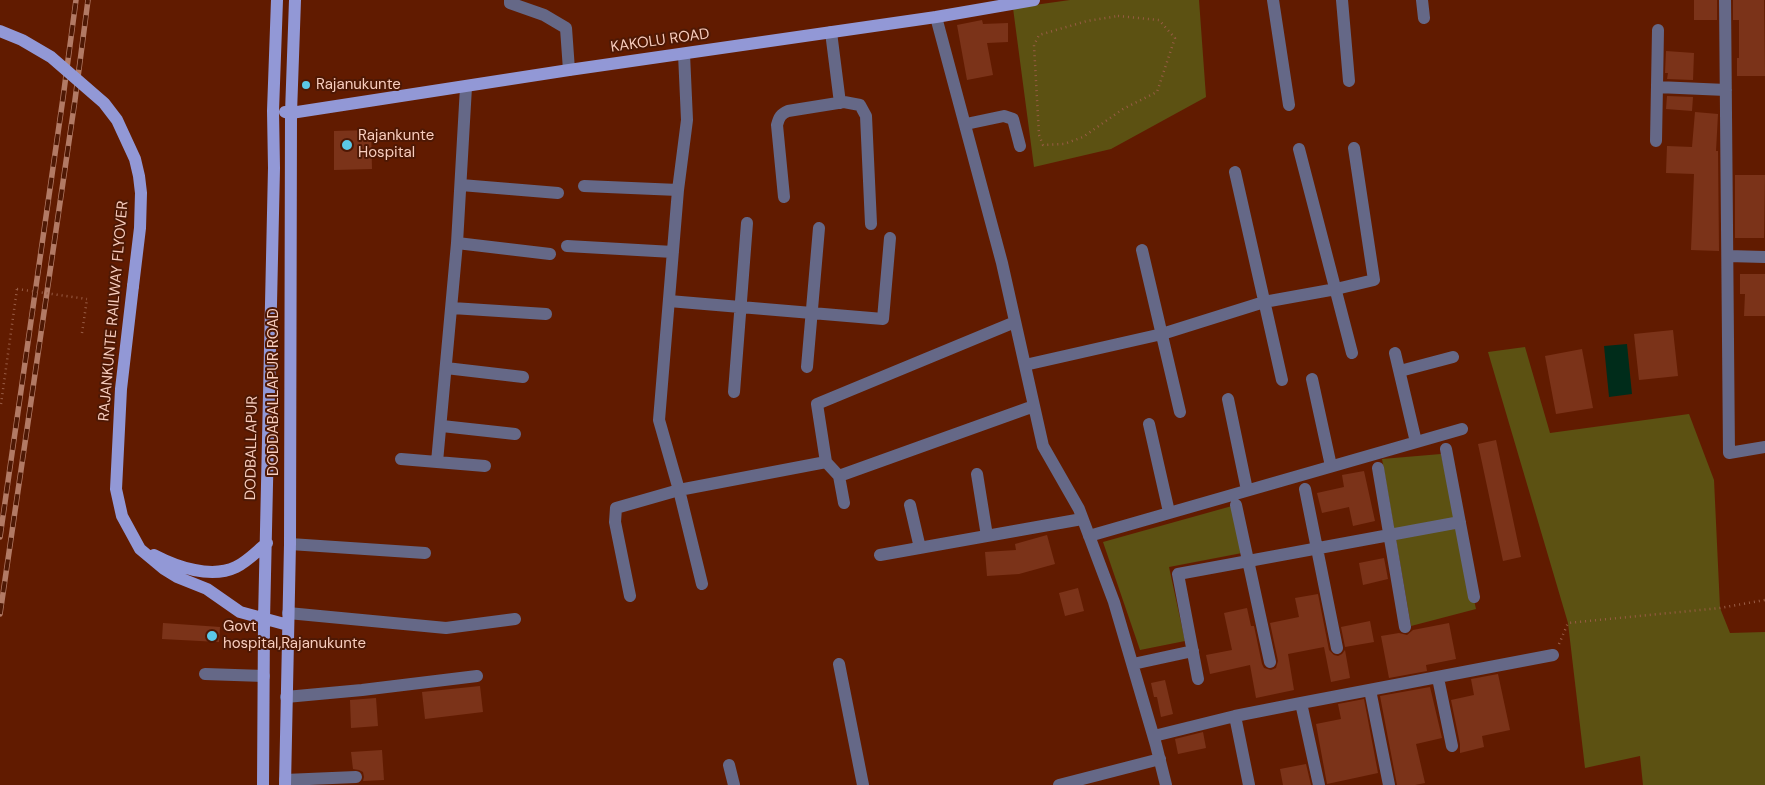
<!DOCTYPE html>
<html>
<head>
<meta charset="utf-8">
<style>
  body { margin:0 }
  canvas { display:block; background:#611b00 }
</style>
</head>
<body>
<canvas width="1765" height="785"></canvas>
<script>
const ctx = document.querySelector('canvas').getContext('2d');
ctx.lineJoin = 'round';
function fill(path, color) { ctx.fillStyle = color; ctx.fill(path, 'evenodd'); }
function stroke(path, color, width, dash) { ctx.strokeStyle = color; ctx.lineWidth = width; ctx.lineCap = dash ? 'butt' : 'round'; ctx.setLineDash(dash || []); ctx.stroke(path); }
function drawText(font, color, halo, rows, align = 'center') {
  ctx.font = font + ' "DM Sans",sans-serif'; ctx.lineWidth = 4; ctx.setLineDash([]); ctx.textBaseline = 'middle'; ctx.strokeStyle = halo; ctx.fillStyle = color; for (const [text, x, y, turn = 0] of rows) {
    ctx.save(); ctx.translate(x, y); ctx.rotate((+turn || 0) * Math.PI / 180); ctx.textAlign = isNaN(turn) ? turn : align; if (halo) ctx.strokeText(text, 0, 0); ctx.fillText(text, 0, 0); ctx.restore();
  }
}
fill(new Path2D(`
  M1070 0H1199L1206 97 1111 149 1034 167 1013 8Z
  M1525 347 1550 433 1689 414 1714 480 1720 608 1730 633 1765 632V785H1643L1640 756 1585 768 1568 623 1488 352Z
  M1441 454 1476 609 1411 626 1382 459Z
  M1232 506 1242 553 1169 567 1185 641 1140 650 1103 542Z`), '#5c5112');
fill(new Path2D(`
  M1627 344 1632 394 1609 397 1604 346Z`), '#002c1a');
fill(new Path2D(`
  M1694 0H1717V20H1694Z
  M1733 0H1764L1765 76H1737V58H1739V20H1733Z
  M982 20 983 24 1008 23V42L987 43 993 75 967 80 957 25Z
  M1666 51 1694 53 1693 80 1667 79 1668 73H1665Z
  M1667 96 1693 97 1692 111 1666 109Z
  M1695 112 1718 114 1716 151H1718L1719 251 1691 250 1694 174 1666 173 1667 146 1692 147Z
  M371 130 372 169 334 170V131Z
  M1735 175H1765L1764 238H1735Z
  M1740 274H1765V316H1744L1745 294H1740Z
  M1673 330 1678 376 1639 380 1634 334Z
  M1582 349 1593 408 1556 414 1545 356Z
  M1496 440 1521 557 1503 561 1478 444Z
  M1364 471 1375 521 1353 526 1349 507 1322 513 1317 493 1344 487 1342 475Z
  M1047 535 1055 564 1019 574 987 576 985 552 1016 550 1015 544Z
  M1384 558 1388 579 1363 585 1359 563Z
  M1078 588 1084 611 1065 616 1059 593Z
  M1318 594 1329 650 1334 655 1338 656 1342 654 1345 650 1350 678 1331 682 1324 647 1288 654 1294 690 1256 698 1250 665 1210 674 1206 655 1232 650 1224 613 1247 608 1251 626H1254L1262 664 1264 668 1271 670 1276 668 1278 661 1270 623 1299 617 1295 598Z
  M1370 621 1374 642 1345 647 1341 627Z
  M163 623 220 627 219 642 162 639Z
  M1449 623 1456 659 1426 665 1427 671 1389 678 1381 636 1399 633 1407 635 1413 630Z
  M1498 674 1510 730 1482 736 1484 747 1460 753V744L1451 700 1474 695 1471 679Z
  M1165 680 1173 714 1161 717 1157 697H1154L1151 683Z
  M480 686 483 712 425 719 422 692Z
  M1430 687 1442 738 1416 744 1425 783 1415 785H1397L1380 696Z
  M376 698 378 726 351 728 350 700Z
  M1364 699 1378 773 1327 784 1316 724 1341 719 1338 704Z
  M1203 732 1206 748 1178 754 1175 739Z
  M382 750 384 780 363 781 364 777 363 772 359 770 353 769 351 752Z
  M1306 764 1311 785H1283L1280 769Z`), '#7b3319');
stroke(new Path2D(`
  M1118 16 1159 20 1175 38 1157 92 1123 109 1083 137 1064 144 1043 145 1039 135 1034 45 1039 35 1087 21Z
  M82 333 87 299
  M1 404 17 289
  M1559 644 1568 623 1720 608 1765 600`), '#985c45', 2.5, [1, 4]);
stroke(new Path2D(`
  M510 0V3L544 15 566 28 569 70
  M1273 0 1289 105
  M1342 0 1349 81
  M1422 0 1424 18
  M1725 0 1729 453 1765 447
  M936 17 1002 263 1043 446 1079 509 1114 602 1156 745 1166 785
  M831 32 840 103
  M684 54 687 120 678 190 659 420 679 490 826 462
  M466 87 457 243 437 462 485 466
  M1657 87 1726 90
  M966 124 1004 116 1013 119 1020 146
  M1656 141 1658 30
  M1299 149 1352 353
  M1235 172 1282 380
  M461 185 558 193
  M584 186 678 190
  M784 197 777 125C779 117 781 114 788 111L844 102 860 105 866 116 871 224
  M457 243 550 254
  M567 246 673 252
  M1142 250 1180 412
  M1728 256 1765 257
  M669 301 883 319 890 238
  M452 308 546 314
  M1015 322 817 404 826 462 839 476 1034 406
  M1395 353 1416 442
  M1025 365 1162 334 1264 302 1336 289 1374 280 1354 148
  M807 367 819 228
  M446 368 523 377
  M1400 371 1453 357
  M1312 379 1331 466
  M734 392 747 223
  M1228 399 1247 490
  M1149 424 1169 512
  M442 426 515 434
  M1446 449 1474 597
  M401 459 437 462
  M1378 468 1405 627
  M977 474 987 536
  M839 476 844 503
  M1305 489 1337 648
  M910 505 920 548
  M1236 505 1270 662
  M1089 536 1462 429
  M290 544 425 553
  M880 555 1082 519
  M630 596 615 522 616 508 679 490 702 584
  M288 613 446 628 515 619
  M839 664 863 785
  M1133 664 1193 651
  M205 674 264 676
  M1438 678 1452 746
  M1198 679 1178 574 1460 522
  M1370 690 1389 785
  M286 697 362 690 477 676
  M1301 703 1553 655
  M1235 716 1301 703 1319 785
  M1154 736 1235 716 1249 785
  M729 765 734 785
  M285 780 356 777
  M1059 785 1160 759`), '#656887', 12);
stroke(new Path2D(`
  M285 112 291 113 569 70 936 17 1034 0
  M133 286 121 389 116 489 122 516 140 549 164 569 177 577 207 589 240 612 288 625
  M154 555C177 567 211 579 236 567 248 561 257 551 267 543
  M263 785 264 620 274 168 273 111 277 0
  M285 785 290 544 291 113 295 0`), '#9298d6', 12);
const rail = new Path2D(`
  M0 537 63 98 76 0
  M0 614 75 100 88 0`);
stroke(rail, '#b27a65', 5.5);
stroke(rail, '#4e1804', 4, [11]);
stroke(new Path2D(`
  M17 289 87 299`), '#985c45', 2.5, [1, 4]);
stroke(new Path2D(`
  M0 31 22 40 51 57 104 103 117 120 135 159 139 176 141 193 140 228 133 286`), '#9298d6', 12);
for (const [x, y, r, color] of [
  [306,85,5,"#5bc8e7"],
  [347,145,6,"#5bc8e7"],
  [212,636,6,"#5bc8e7"]
]) { const dot = new Path2D(); dot.arc(x, y, r, 0, 2 * Math.PI); ctx.fillStyle = color; ctx.fill(dot); stroke(dot, '#4e1804', 2); }
drawText('15px', '#f8cdbe', '#4e1804', [
  ["KAKOLU ROAD",660,41,-8],
  ["RAJANKUNTE RAILWAY FLYOVER",114,311,-85],
  ["DODDABALLAPUR ROAD",274,392,-90],
  ["DODBALLAPUR",252,448,-89]
]);
drawText('15px', '#f8cdbe', '#4e1804', [
  ["Rajanukunte",316,85],
  ["Rajankunte",358,136],
  ["Hospital",358,153],
  ["Govt",223,627],
  ["hospital,Rajanukunte",223,644]
], 'left');
</script>
</body>
</html>
